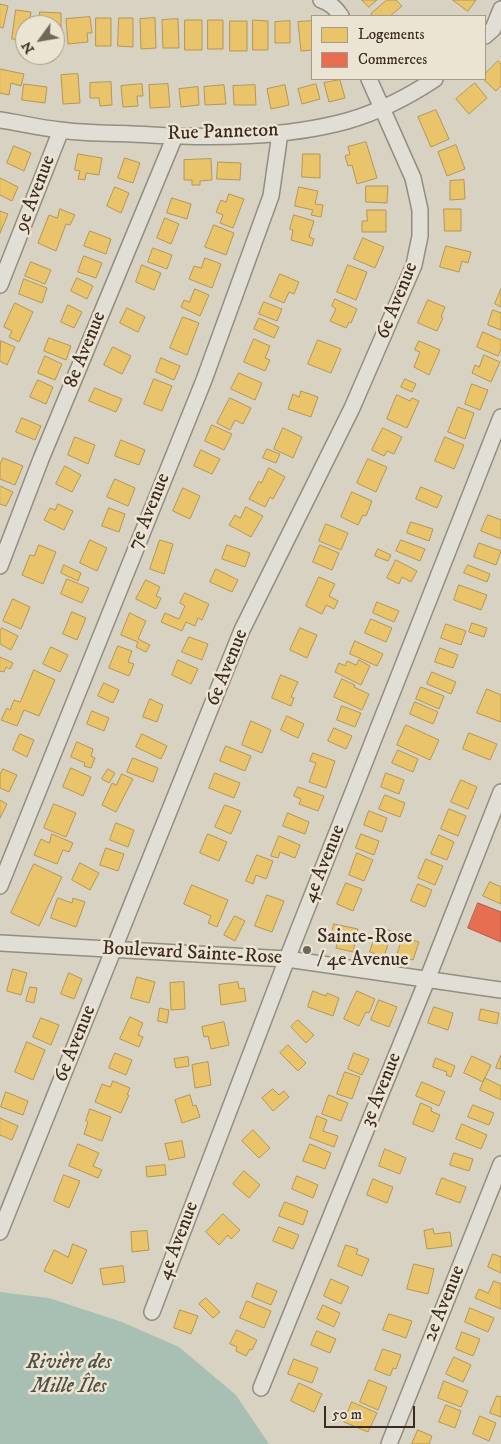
<!DOCTYPE html>
<html>
<head>
<meta charset="utf-8">
<style>
  body { margin:0 }
  #map { position:relative; width:501px; height:1444px; overflow:hidden; background:#d8d2c2; font-family:"IM FELL DW Pica",serif }
  canvas { display:block }
  .legend { position:absolute; left:311px; top:15px; width:175px; height:65px; box-sizing:border-box; background:#ebe4d2; border:1px solid #a59a8b; margin:0; padding:6px 9px; list-style:none; font-size:15px; color:#3b2a21 }
  .legend li { display:flex; align-items:center; gap:10px; height:25px }
  .legend b { width:25px; border:1px solid #a59a8b }
  .north { position:absolute; left:15px; top:15px; width:50px; height:50px; box-sizing:border-box; background:#ebe4d2; border:1px solid #a59a8b; border-radius:50%; rotate:238deg; font-size:14px; font-weight:700; line-height:20px; text-align:center; color:#3b2a21 }
  .north::after { content:''; display:block; margin:auto; width:18px; height:22px; background:#726559; clip-path:polygon(50% 0,100% 100%,50% 72%,0 100%) }
  .scale { position:absolute; left:324px; top:1406px; width:91px; height:22px; box-sizing:border-box; border:2px solid #3b2a21; border-top:0; padding-left:6px; font-size:15px; line-height:18px; white-space:nowrap; color:#3b2a21; -webkit-text-stroke:4px #ebe4d2; paint-order:stroke }
</style>
</head>
<body>
<div id="map">
<canvas width="501" height="1444"></canvas>
<ul class="legend">
<li><b style="height:14px;background:#e9c46a"></b>Logements</li>
<li><b style="height:14px;background:#e76f51"></b>Commerces</li>
</ul>
<div class="north">N</div>
<div class="scale">50 m</div>
</div>
<script>
const ctx = document.querySelector('canvas').getContext('2d');
ctx.lineJoin = 'round';
function fill(path, color) { ctx.fillStyle = color; ctx.fill(path, 'evenodd'); }
function stroke(path, color, width, dash) { ctx.strokeStyle = color; ctx.lineWidth = width; ctx.lineCap = dash ? 'butt' : 'round'; ctx.setLineDash(dash || []); ctx.stroke(path); }
function drawText(font, color, halo, rows, align = 'center') {
  ctx.font = font + ' "IM FELL DW Pica",serif'; ctx.lineWidth = 5; ctx.setLineDash([]); ctx.textBaseline = 'middle'; ctx.strokeStyle = halo; ctx.fillStyle = color; for (const [text, x, y, turn = 0] of rows) {
    ctx.save(); ctx.translate(x, y); ctx.rotate((+turn || 0) * Math.PI / 180); ctx.textAlign = isNaN(turn) ? turn : align; if (halo) ctx.strokeText(text, 0, 0); ctx.fillText(text, 0, 0); ctx.restore();
  }
}
fill(new Path2D(`
  M0 1292 49 1298 122 1322 179 1347 236 1395 269 1444H0Z`), '#a8c0b3');
const homes = new Path2D(`
  M362 0H377L369 7Z
  M387 0H396L402 6 390 16H373L371 14Z
  M453 0H476L468 11Z
  M0 4 8 6 3 28 0 27Z
  M16 10 31 12 29 25H25V40L12 39Z
  M40 12 61 13V27H55V39V25H40Z
  M90 17 92 33H87L88 42 68 44 66 19Z
  M96 18H111V46H96Z
  M119 18H133V47L118 46Z
  M155 18 156 48 141 49 140 19Z
  M178 19 179 48H163L162 20Z
  M185 20H202V50H185Z
  M208 20H223V49H208Z
  M253 20 268 21V50H253Z
  M230 21H247V51H230Z
  M290 21V43H275V22Z
  M312 21V50L301 51 298 22Z
  M498 61 501 64V86L496 91 483 79H485V74Z
  M0 69 24 74 21 86 11 83 9 95 0 93Z
  M78 74 80 103 63 104 61 75Z
  M340 80 345 98 329 102 324 83Z
  M111 82 112 105 100 106 99 98H90V83Z
  M475 83 487 98 469 114 456 99Z
  M24 84 47 87 45 103 22 100Z
  M142 84 143 96H137L138 106 123 107 121 86Z
  M168 84 170 107 150 108 149 85Z
  M316 84 320 99 302 104 298 89Z
  M224 85 226 104 205 105 204 87Z
  M255 85 256 105H234L233 86Z
  M285 85 289 105 271 109 267 89Z
  M198 87 199 105 181 107 179 89Z
  M436 110 449 139 431 147 418 117Z
  M366 142 377 178 357 184 352 165 348 166 345 156 350 154 348 147Z
  M456 145 465 169 447 176 438 152Z
  M14 146 31 153 24 171 7 163Z
  M78 154 102 158 99 175 86 173 85 180 78 179 80 171 75 170Z
  M303 154H320V178L302 177Z
  M125 158 140 163 133 183 118 178Z
  M211 159 212 180 200 181V185H192V180H184V160Z
  M218 162 241 163 240 180 217 179Z
  M0 178 18 187 12 201 0 195Z
  M464 180 465 199 450 200V181Z
  M366 186H388L387 203 366 202Z
  M115 187 129 193 121 213 107 206Z
  M299 187 318 191 315 204 323 205 321 217 311 215 313 210 295 206Z
  M229 194 244 199 233 228 220 223 223 215 216 212 221 200 226 202Z
  M172 198 191 204 187 219 167 213Z
  M60 209 75 215 70 225 66 224 56 251 38 243 49 215 57 218Z
  M444 209H461V231H445Z
  M367 210H386V232H362V221H367Z
  M0 211 8 214 0 233Z
  M294 215 314 221 309 237 314 239 312 246 291 240 293 230 290 229Z
  M165 218 179 224 171 244 157 238Z
  M214 225 234 233 226 255 205 247Z
  M90 231 111 239 106 254 84 246Z
  M363 238 384 247 375 268 354 259Z
  M446 246 471 252 468 263 462 261 459 272 440 267Z
  M153 248 172 255 167 269 148 262Z
  M84 256 102 263 96 278 78 272Z
  M205 258 221 264 212 288 189 279 194 266 201 268Z
  M31 262 51 270 45 284 25 276Z
  M142 265 161 273 154 290 136 282Z
  M348 265 367 272 356 300 337 292Z
  M280 274 299 282 294 294 289 292 284 303 270 297Z
  M77 278 93 286 87 299 71 291Z
  M24 279 47 288 42 303 19 294Z
  M195 289 209 295 200 316 181 307 184 300 189 302Z
  M501 289V307L495 304Z
  M335 299 357 309 351 323 349 322 346 328 330 321 336 309 332 306Z
  M428 300 445 307 441 317 443 318 437 331 418 323Z
  M264 302 282 309 277 321 259 314Z
  M15 303 33 312 19 342 9 337 12 331 4 327Z
  M68 305 82 312 74 328 61 322Z
  M127 308 145 317 138 332 120 323Z
  M493 310 501 313V330L488 325Z
  M183 317 199 323 187 355 170 348Z
  M259 318 279 327 274 338 254 329Z
  M483 332 501 340V349L498 356 477 347Z
  M49 338 71 346 66 360 44 351Z
  M254 339 270 346 265 358 270 360 265 371 244 362Z
  M318 340 341 349 331 373 308 364Z
  M1 341 15 347 7 365 0 361Z
  M419 341 440 350 429 375 414 367 420 352 415 350Z
  M113 347 131 356 122 374 104 365Z
  M484 355 500 362 491 382 472 373 475 365 479 367Z
  M45 356 62 364 55 380 38 373Z
  M161 358 180 366 174 380 156 372Z
  M239 373 262 383 255 400 231 389Z
  M154 379 172 386 162 411 144 404Z
  M405 379 416 384 412 392 401 387Z
  M38 380 53 387 46 404 30 397Z
  M472 384 488 390 480 410 465 404Z
  M95 388 122 399 116 412 89 401Z
  M301 391 318 397 311 417 288 409 293 394 299 397Z
  M397 395 410 401 412 398 419 401 407 428 387 419Z
  M230 398 251 408 243 424 235 420 230 430 217 423Z
  M458 407 474 413 465 439 448 432Z
  M22 418 41 426 35 440 16 432Z
  M212 425 232 434 224 450 205 441Z
  M283 428 302 437 293 458 274 449Z
  M383 428 402 437 394 454 387 451 384 456 372 450Z
  M75 437 95 445 88 464 68 455Z
  M445 437 464 445 454 469 435 461Z
  M121 440 145 450 139 465 115 456Z
  M267 449 280 454 276 463 263 458Z
  M201 450 220 459 212 474 194 466Z
  M3 458 23 466 15 485 0 479V465Z
  M368 459 387 467 376 492 357 483Z
  M65 466 81 475 72 492 56 484Z
  M269 468 285 477 273 499 270 497 265 507 249 499 259 481 261 483Z
  M115 479 135 488 128 506 107 497Z
  M0 486 13 492 6 506 0 504Z
  M421 487 442 496 437 508 416 499Z
  M183 488 200 496 190 519 173 511Z
  M352 492 372 501 366 516 363 515 358 525 341 517Z
  M58 504 73 511 64 530 44 520 50 508 55 510Z
  M246 507 263 516 251 537 229 525 235 515 240 518Z
  M109 508 125 514 119 532 102 526Z
  M488 515 501 520V539L481 531Z
  M411 522 433 529 429 541 407 533Z
  M326 524 348 533 341 550 319 541Z
  M90 540 107 548 97 571 80 563Z
  M160 540 173 544 164 574 150 569Z
  M401 540 425 549 420 561 396 551Z
  M479 543 501 551 496 565 474 557Z
  M39 545 56 552 43 584 22 575 30 555 34 556Z
  M227 545 250 553 245 567 222 559Z
  M320 545 339 553 332 570 313 562Z
  M378 549 391 555 388 561 375 556Z
  M396 560 417 571 411 582 402 577 399 584 387 578Z
  M64 565 81 573 78 581 61 573Z
  M468 565 490 574 487 582 464 573Z
  M216 569 238 580 232 592 210 582Z
  M319 577 335 584 329 596 338 601 334 609 326 605 322 614 306 606Z
  M67 579 89 588 82 603 61 594Z
  M146 580 160 587 156 596 161 598 156 609 136 599Z
  M459 585 487 595 481 610 454 600Z
  M185 593 209 604 202 620 198 618 195 626 186 622 182 631 161 622 165 613 179 619 185 606 180 603Z
  M13 599 30 607 21 629 3 621Z
  M377 602 399 611 394 622 373 613Z
  M72 612 86 618 77 640 63 634Z
  M130 613 146 621 138 639 150 645 146 652 136 647 138 642 121 635Z
  M371 619 392 628 386 642 365 633Z
  M472 623 487 628 484 637 469 632Z
  M446 624 466 631 461 645 441 638Z
  M2 628 18 636 11 650 0 644V631Z
  M300 628 317 635 307 658 290 650Z
  M189 637 208 644 202 660 182 652Z
  M355 641 383 654 377 666 350 654Z
  M118 646 132 651 128 662 134 664 129 676 109 668Z
  M51 647 68 655 60 672 43 664Z
  M440 648 458 655 453 668 435 662Z
  M0 657 13 663 10 669 6 667 4 672 0 671Z
  M178 660 198 669 191 684 172 675Z
  M359 660 370 666 361 685 335 672 339 663 345 666 347 661 356 665Z
  M34 670 55 680 39 716 24 710 17 726 1 720 7 708 10 710 14 700 20 702Z
  M432 672 456 682 451 694 427 684Z
  M281 675 298 682 291 697 294 698 291 706 272 698Z
  M342 679 355 685 354 687 369 694 362 710 334 697Z
  M104 683 119 690 113 703 98 696Z
  M421 687 444 696 439 709 416 699Z
  M487 689 501 695V722L477 713Z
  M150 699 163 705 157 722 143 717Z
  M415 702 438 712 433 724 410 714Z
  M342 706 361 713 355 727 337 720Z
  M92 711 109 718 104 731 87 724Z
  M287 716 304 724 298 738 281 730Z
  M251 721 271 730 262 753 242 745Z
  M406 725 439 740 430 760 397 745Z
  M334 728 352 736 346 749 328 741Z
  M469 733 497 744 490 760 463 749Z
  M20 734 34 740 27 757 13 750Z
  M142 734 167 746 161 759 136 747Z
  M77 742 93 749 91 756 95 758 91 768 84 766 85 763 71 757Z
  M226 746 251 756 245 771 220 761Z
  M398 750 418 759 413 772 392 763Z
  M313 753 335 761 326 788 309 782 316 763 310 761Z
  M133 758 158 768 153 782 127 772Z
  M71 768 91 777 83 796 63 787Z
  M3 769 17 775 9 792 0 788V775Z
  M108 769 115 773 109 783 102 779Z
  M215 773 240 783 234 798 209 788Z
  M386 773 404 780 399 794 381 787Z
  M122 774 133 779 116 812 102 805 112 783 116 785Z
  M461 780 477 787 468 809 451 802Z
  M298 787 324 796 318 811 299 804 301 799 294 796Z
  M385 795 405 803 400 817 379 809Z
  M0 800 7 804 0 818Z
  M54 804 76 813 66 837 44 828Z
  M225 805 241 811 231 834 215 827Z
  M449 809 466 816 458 836 441 829Z
  M369 811 387 818 382 832 364 825Z
  M288 813 309 822 305 834 283 826Z
  M116 823 134 830 128 847 110 840Z
  M52 834 73 843 69 852 63 850 57 864 34 855 41 839 49 843Z
  M208 834 227 842 219 861 200 853Z
  M361 834 379 841 374 855 356 848Z
  M439 835 454 842 447 860 431 854Z
  M279 836 300 845 295 858 280 852 278 858 271 856Z
  M106 848 124 854 118 871 100 865Z
  M357 853 373 860 364 881 349 875Z
  M257 855 273 861 266 879 256 875 253 884 246 881Z
  M426 859 443 866 435 885 418 878Z
  M80 863 99 873 90 890 72 880Z
  M34 864 62 877 39 926 11 913Z
  M490 882 501 887V904L483 896Z
  M346 883 362 889 353 911 337 904Z
  M418 884 432 890 425 907 411 901Z
  M192 885 228 900 217 927 208 923 211 916 184 904Z
  M267 895 284 901 272 932 255 926Z
  M58 898 72 903 73 898 85 902 76 927 51 918Z
  M235 916 245 921 235 941 224 935Z
  M334 924 358 929 353 952 336 948 337 944 330 942Z
  M378 927 392 931 384 957 370 952Z
  M403 937 419 942 413 960 397 955Z
  M13 969 27 973 21 995 7 991Z
  M69 973 82 979 74 999 61 994Z
  M137 977 155 982 149 1003 131 998Z
  M184 982 185 1009 171 1010 170 983Z
  M238 982 239 989 244 988 246 1001 221 1005 219 985Z
  M30 987 37 988 34 1003 26 1001Z
  M313 991 326 996 327 993 339 998 333 1016 308 1007Z
  M357 991 375 999 369 1013 366 1012 359 1026 344 1019Z
  M379 1000 397 1007 389 1027 371 1020Z
  M434 1007 453 1013 448 1030 428 1023Z
  M160 1008 169 1010 167 1023 158 1021Z
  M481 1009 499 1013 497 1024 479 1020Z
  M130 1017 143 1023 138 1035 143 1037 139 1047 120 1039Z
  M41 1018 59 1025 51 1045 33 1037Z
  M298 1020 314 1035 306 1043 291 1027Z
  M224 1022 229 1045 211 1049 208 1036 204 1037 202 1027Z
  M27 1042 45 1050 33 1080 15 1072Z
  M288 1045 306 1063 298 1071 280 1053Z
  M115 1053 132 1060 126 1075 109 1068Z
  M354 1053 369 1059 362 1075 348 1069Z
  M501 1055V1069L496 1068Z
  M472 1056 491 1065 483 1082 464 1073Z
  M188 1057 189 1066 176 1068 174 1059Z
  M436 1058 455 1066 451 1077 446 1075 447 1072 433 1067Z
  M208 1062 211 1085 195 1088 192 1065Z
  M345 1072 360 1077 352 1099 337 1094Z
  M485 1078 501 1086V1100L480 1090Z
  M113 1081 130 1088 127 1095H129L121 1113 95 1102 102 1084 110 1087Z
  M422 1082 445 1092 439 1106 416 1096Z
  M273 1089 279 1095 284 1091 289 1097 273 1111 262 1098Z
  M6 1092 28 1101 23 1115 1 1107Z
  M190 1095 193 1106 196 1105 200 1117 182 1123 175 1100Z
  M329 1095 348 1103 341 1121 322 1114Z
  M421 1103 432 1108 431 1111 440 1115 433 1132 413 1124Z
  M473 1105 494 1113 489 1125 468 1117Z
  M90 1109 111 1117 102 1141 84 1134 88 1122 86 1121Z
  M317 1116 327 1120 323 1131 338 1136 334 1147 310 1138Z
  M0 1118 18 1126 12 1140 0 1135Z
  M462 1124 487 1135 481 1149 456 1139Z
  M253 1130 270 1148 259 1158 242 1141Z
  M182 1141 185 1157 169 1160 165 1144Z
  M78 1144 99 1153 93 1166 102 1170 98 1178 69 1166Z
  M310 1144 331 1153 325 1169 303 1161Z
  M385 1149 406 1158 400 1174 379 1166Z
  M454 1153 473 1159 469 1171 450 1165Z
  M165 1165 166 1175 147 1177 146 1167Z
  M244 1171 260 1185 249 1198 233 1184Z
  M64 1175 80 1181 69 1208 54 1201Z
  M297 1176 318 1185 313 1198 292 1189Z
  M442 1178 466 1187 460 1203 436 1194Z
  M373 1179 393 1187 387 1203 367 1195Z
  M285 1202 308 1211 303 1225 279 1216Z
  M223 1214 240 1230 231 1239 228 1235 219 1245 206 1232Z
  M279 1227 299 1235 293 1249 273 1241Z
  M433 1229 434 1234 450 1232 452 1246 427 1249 424 1231Z
  M147 1231 149 1250 132 1252 131 1232Z
  M73 1244 87 1250 72 1284 44 1271 54 1250 68 1257Z
  M346 1245 358 1249 356 1254 369 1259 362 1276 338 1266Z
  M493 1254 501 1257V1273L488 1267Z
  M414 1264 434 1269 428 1294 407 1289Z
  M123 1266 125 1282 103 1285 100 1269Z
  M331 1279 349 1287 341 1304 324 1296Z
  M494 1281 501 1284V1309L475 1298 479 1289 488 1293Z
  M257 1283 277 1291 271 1305 252 1297Z
  M206 1298 220 1312 213 1318 199 1304Z
  M247 1301 271 1311 264 1328 240 1318Z
  M323 1305 340 1313 334 1327 317 1319Z
  M470 1308 494 1318 488 1332 465 1322Z
  M180 1310 198 1316 191 1334 174 1328Z
  M389 1314 412 1321 406 1338 383 1330Z
  M237 1330 257 1340 252 1350 250 1349 246 1356 236 1351 237 1347 230 1344Z
  M317 1331 336 1339 330 1353 311 1345Z
  M462 1332 480 1339 473 1356 456 1349Z
  M383 1349 401 1355 396 1369 393 1368 390 1376 375 1370Z
  M454 1357 471 1365 463 1382 446 1374Z
  M294 1359 318 1368 312 1383 288 1374Z
  M369 1380 387 1387 378 1410 360 1402Z
  M444 1381 468 1391 461 1407 438 1398Z
  M299 1383 322 1394 314 1412 291 1401Z
  M497 1396 501 1397V1417L490 1413Z
  M352 1402 377 1413 368 1432 344 1422Z
  M446 1405 461 1411 455 1428 439 1422Z
  M480 1416 496 1423 489 1441 473 1434Z
  M418 1430 432 1436 429 1444H412Z`);
fill(homes, '#e9c46a');
stroke(homes, '#b59654', 1);
const shops = new Path2D(`
  M478 903 501 912V942L468 928Z`);
fill(shops, '#e76f51');
stroke(shops, '#b35a43', 1);
const minor = new Path2D(`
  M321 0C330 3 336 8 341 16
  M485 36 493 29 501 9
  M0 120C20 123 40 128 60 130 89 134 121 133 151 135 215 138 284 138 347 121 378 112 408 97 435 79
  M0 285 61 130
  M0 566 41 459 175 136
  M0 886 204 380 271 196 280 133
  M0 943 287 959 501 990
  M0 1232 242 630 352 408 414 265 420 236V210L413 178 369 79
  M152 1312 287 959 501 417
  M261 1388 427 980 501 792
  M389 1444 501 1164`);
stroke(minor, '#938d83', 18);
stroke(minor, '#e1ded6', 15);
for (const [x, y, r, color] of [
  [307,950,5,"#726559"]
]) { const dot = new Path2D(); dot.arc(x, y, r, 0, 2 * Math.PI); ctx.fillStyle = color; ctx.fill(dot); stroke(dot, '#ebe4d2', 2); }
drawText('20px', '#3b2a21', '#ebe4d2', [
  ["Rue Panneton",223,133,-2],
  ["9e Avenue",36,194,-69],
  ["6e Avenue",398,301,-68],
  ["8e Avenue",86,350,-68],
  ["7e Avenue",150,512,-68],
  ["6e Avenue",228,668,-68],
  ["4e Avenue",325,864,-68],
  ["Boulevard Sainte-Rose",192,954,3],
  ["6e Avenue",76,1044,-68],
  ["3e Avenue",382,1090,-68],
  ["4e Avenue",179,1241,-69],
  ["2e Avenue",445,1304,-68]
]);
drawText('20px', '#3b2a21', '#ebe4d2', [
  ["Sainte-Rose",317,938],
  ["/ 4e Avenue",317,961]
], 'left');
drawText('italic 21px', '#514e44', '#ebe4d2', [
  ["Rivière des",69,1364],
  ["Mille Îles",69,1388]
]);
</script>
</body>
</html>
